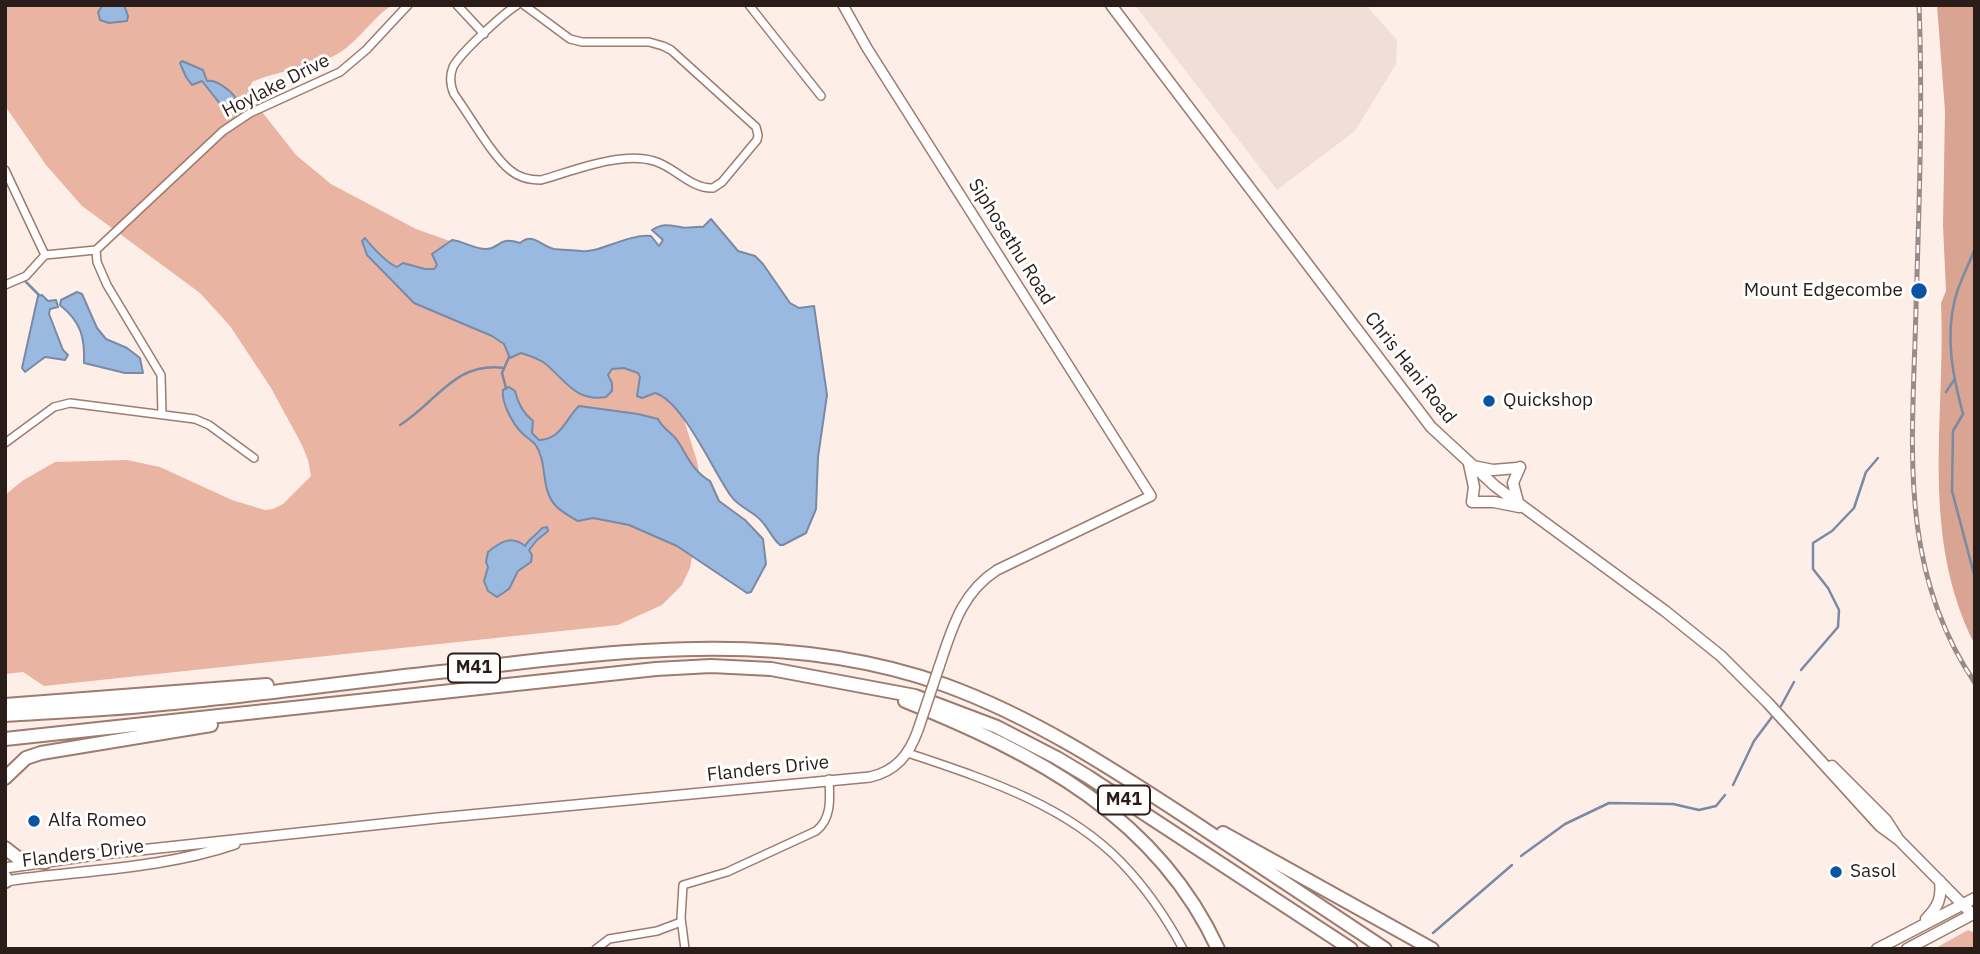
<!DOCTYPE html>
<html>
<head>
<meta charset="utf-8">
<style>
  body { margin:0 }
  #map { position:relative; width:1980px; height:954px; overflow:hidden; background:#feeee8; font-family:"IBM Plex Sans",sans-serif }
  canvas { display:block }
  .frame { position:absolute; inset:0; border:7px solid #2a1c18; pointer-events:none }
</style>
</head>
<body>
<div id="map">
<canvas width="1980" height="954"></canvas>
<div class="frame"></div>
</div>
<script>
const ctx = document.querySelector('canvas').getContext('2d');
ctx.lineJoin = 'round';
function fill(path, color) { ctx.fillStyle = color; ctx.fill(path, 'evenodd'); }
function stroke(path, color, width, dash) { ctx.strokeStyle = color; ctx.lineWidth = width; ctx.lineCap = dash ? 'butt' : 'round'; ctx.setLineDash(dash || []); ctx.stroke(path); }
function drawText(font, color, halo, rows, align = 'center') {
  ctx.font = font + ' "IBM Plex Sans",sans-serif'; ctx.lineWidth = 6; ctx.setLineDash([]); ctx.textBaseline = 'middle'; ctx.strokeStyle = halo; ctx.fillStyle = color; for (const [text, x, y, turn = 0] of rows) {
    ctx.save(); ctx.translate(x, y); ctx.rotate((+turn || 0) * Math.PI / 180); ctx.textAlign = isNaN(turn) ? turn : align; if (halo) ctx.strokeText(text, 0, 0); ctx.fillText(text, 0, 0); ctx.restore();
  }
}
fill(new Path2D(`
  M1135 5H1366L1397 40 1396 64 1355 131 1277 190Z`), '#f1ded7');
fill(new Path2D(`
  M5 5H392C372 18 360 40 339 53 312 70 280 69 252 82L248 94 296 155 331 184 416 229 526 268 672 382 697 461 701 484 698 525 690 568 682 585 662 605 618 625 44 686 23 672 5 674V495L22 481 55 462 127 460 160 467 232 500 265 510 273 509 283 504 311 476 308 460 302 445 271 388 230 326 200 293 82 206 46 165 5 106Z
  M1968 930 1975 933V949H1934Z`), '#e9b5a2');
fill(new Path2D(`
  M1937 5H1975V645C1919 534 1946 420 1941 303L1946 291 1943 225 1945 111Z`), '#d9a491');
const water = new Path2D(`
  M103 5H124L128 16 127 21 109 23 100 20 98 12Z
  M182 61 203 70 207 81C216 79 230 90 236 98L234 103 228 106 221 105 202 81 192 85 186 77 180 63Z
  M711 219 738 251 755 256 763 264 790 303 799 308 814 306 827 395 818 457 816 509 806 533 783 545H780C772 538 770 531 764 524 756 512 739 508 731 496 713 471 683 401 655 393L642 398 637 396 640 377 638 373 624 368 612 369 608 375 612 383V391L606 397C573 402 564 377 543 362 536 358 528 355 521 353L510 358 504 344 492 336 414 303 367 255 362 241 365 238C371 246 388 264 397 267L403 263 425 269H434L437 265 432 254 452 240C463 241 476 250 487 249 501 248 498 236 520 243 534 232 540 246 554 249 562 250 572 250 581 251 598 254 626 234 651 236L659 246 663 240 652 230C663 223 669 225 680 227 687 229 696 226 703 227Z
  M77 292 82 294 97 328 106 339 127 348 140 358 143 373H125L84 363C85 337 81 322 60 305L61 300Z
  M42 295 48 301 56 300 58 307 50 309 49 314 63 350 68 355 65 360 45 357 25 372 22 368 38 296Z
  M509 387 515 391C518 404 523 413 533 421L532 433 539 440C561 440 566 418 579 406L638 414 658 419C662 428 671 432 677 440 687 455 693 472 710 481L719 501 745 520 763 539 766 564 751 592 747 593 677 546 629 525 593 518 578 521C571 517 561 512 555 505 540 488 548 462 535 444 531 440 526 437 522 433 513 424 501 403 503 390Z
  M547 527 548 531 537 540 529 550 532 555 531 562 518 571 509 589 497 597 488 591 484 581 488 567 486 562 488 552C499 543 511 534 525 546 529 538 537 535 542 528Z`);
fill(water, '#99b9e1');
stroke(water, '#788aa5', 2);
stroke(new Path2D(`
  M1975 248C1969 265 1959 282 1955 299 1945 338 1953 377 1963 414L1953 431 1952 491 1975 578
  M24 280 39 295
  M506 388 502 373 509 357
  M1946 392 1954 380
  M400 425C436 403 455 361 504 368
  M1801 670 1838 627 1839 610 1828 588 1813 569V543L1832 531 1854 508 1866 472 1878 458
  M1781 706 1794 682
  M1733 785 1754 741 1772 717
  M1521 856 1565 824 1609 803 1673 804 1699 810 1716 806 1725 795
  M1433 933 1512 865`), '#788aa5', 2.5);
const minor = new Path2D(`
  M457 5 484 34
  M517 5C503 14 460 53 453 67 449 77 450 85 454 94 468 113 493 157 510 170 519 178 530 180 541 180 573 171 621 151 654 161 675 167 691 189 713 188L722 182 757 140 758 135 756 127 671 50 663 46 649 42H582L570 39 524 5
  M749 5 821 96
  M5 170 45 255 96 250
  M96 250 223 131 250 113 340 72 366 50 408 5
  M96 250 97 262 107 285 161 375 162 414
  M5 285 26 276 45 255
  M5 443 54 407 70 403 195 419 209 425 254 458
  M908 753C982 778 1065 804 1121 862 1146 888 1166 917 1183 949
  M596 949 609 939 657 931 681 922
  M685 949 681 918 683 885 727 872 816 831C832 819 830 798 829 779`);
const tertiary = new Path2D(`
  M843 5 867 48 1151 496 997 570C961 593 952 629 939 667
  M5 868 103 854 438 818 870 777C896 771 909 755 918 730
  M5 881C82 870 162 869 235 844`);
const secondary = new Path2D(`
  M1111 5 1431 427 1495 486 1665 611 1721 656 1768 703 1880 826 1899 840 1973 915
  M1469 464 1474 487 1472 502H1494L1519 507
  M1473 466 1493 470 1517 468
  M1518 502 1513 483 1520 467
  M1832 766 1886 820 1897 837
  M1926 919C1938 907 1942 898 1940 881
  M1877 949 1975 898
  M1907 949 1975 913`);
const motorway = new Path2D(`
  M905 701C1034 753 1157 816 1218 949
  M5 705 267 685
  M5 715C54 712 103 710 152 705 239 697 327 685 414 675 591 655 773 623 945 685 1033 717 1111 768 1189 819 1254 862 1320 906 1385 949
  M5 739 656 669 711 666 771 669 915 696 997 727 1057 758 1087 776 1351 949
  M5 778 26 758 41 753 211 725
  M1223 833 1432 949
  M5 848 18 858 45 862
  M5 877 6 881`);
stroke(minor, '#9e7b6f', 10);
stroke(tertiary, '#9e7b6f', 12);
stroke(secondary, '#9e7b6f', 13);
stroke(motorway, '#9e7b6f', 16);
stroke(minor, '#fff', 7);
stroke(tertiary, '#fff', 9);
stroke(secondary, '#fff', 10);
stroke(motorway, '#fff', 12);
const rail = new Path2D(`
  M1919 5C1923 106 1919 207 1916 308 1913 441 1896 566 1975 683`);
stroke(rail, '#9a8b86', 5);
stroke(rail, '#fff', 2.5, [8]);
const tertiaryBridge = new Path2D(`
  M918 730 939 667`);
stroke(tertiaryBridge, '#9e7b6f', 12, []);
stroke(tertiaryBridge, '#fff', 9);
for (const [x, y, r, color] of [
  [1919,291,9,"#0a54a3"],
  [1489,401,7,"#0a54a3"],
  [34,821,7,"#0a54a3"],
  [1836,872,7,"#0a54a3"]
]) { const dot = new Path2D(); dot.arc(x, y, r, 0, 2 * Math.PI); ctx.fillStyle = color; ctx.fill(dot); stroke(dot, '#fff', 2.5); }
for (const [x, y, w] of [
  [474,668,52],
  [1124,800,52]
]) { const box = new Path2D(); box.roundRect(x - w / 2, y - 14.5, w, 29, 5); ctx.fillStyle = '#fff'; ctx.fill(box); stroke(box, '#2a1c18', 2); }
drawText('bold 18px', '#2a1c18', null, [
  ["M41",474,668],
  ["M41",1124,800]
]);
drawText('19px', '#2a1c18', '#fff', [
  ["Hoylake Drive",276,86,-27],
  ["Siphosethu Road",1011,242,58],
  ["Chris Hani Road",1410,368,52],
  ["Flanders Drive",768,769,-6],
  ["Flanders Drive",83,854,-7]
]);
drawText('19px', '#2a1c18', '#fff', [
  ["Mount Edgecombe",1903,291,"right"],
  ["Quickshop",1503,401],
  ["Alfa Romeo",48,821],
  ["Sasol",1850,872]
], 'left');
</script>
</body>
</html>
